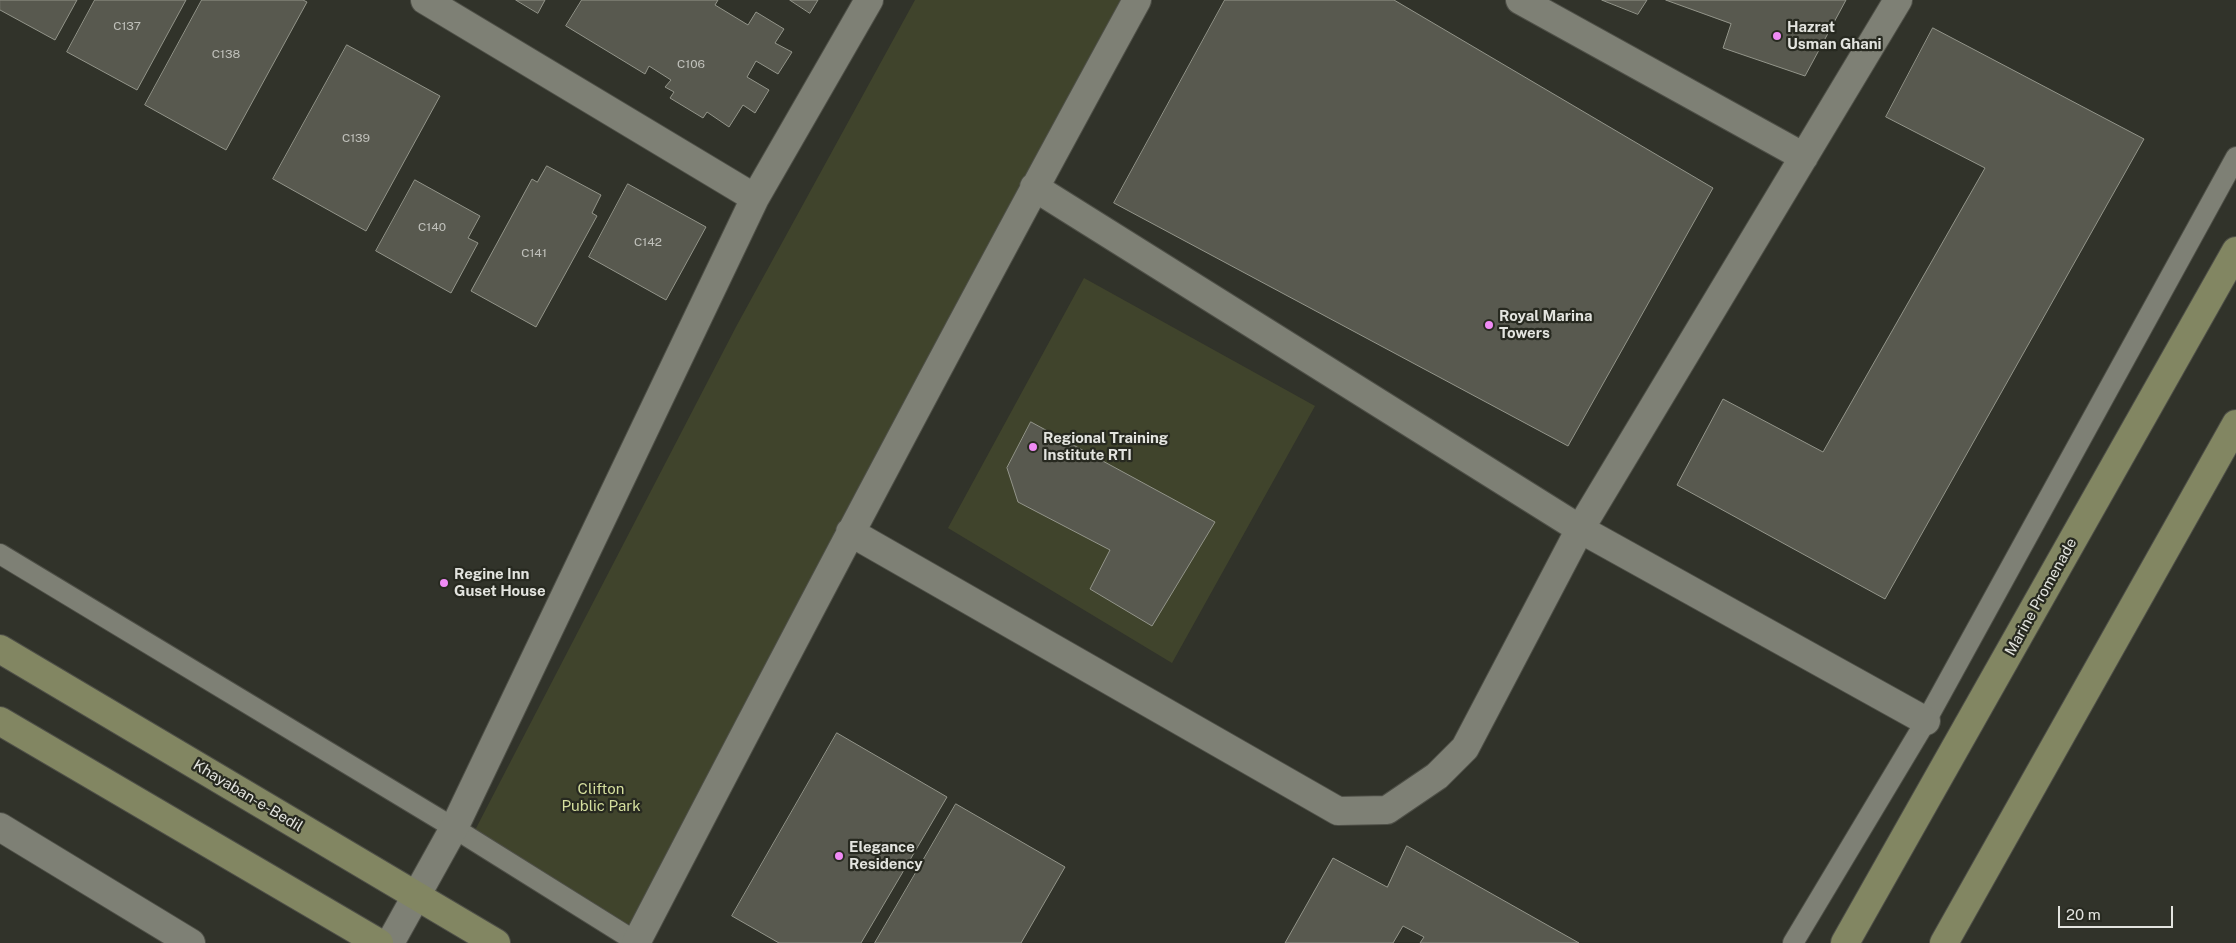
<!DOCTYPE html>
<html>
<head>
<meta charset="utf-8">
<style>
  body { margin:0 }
  #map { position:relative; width:2236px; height:943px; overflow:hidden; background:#31332a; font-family:"Public Sans",sans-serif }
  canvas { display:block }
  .scale { position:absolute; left:2058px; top:906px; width:115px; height:22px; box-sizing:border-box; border:2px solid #e3e4df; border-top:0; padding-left:6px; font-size:15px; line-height:18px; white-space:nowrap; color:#e3e4df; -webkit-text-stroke:4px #272920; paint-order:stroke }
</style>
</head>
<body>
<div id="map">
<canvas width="2236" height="943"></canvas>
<div class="scale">20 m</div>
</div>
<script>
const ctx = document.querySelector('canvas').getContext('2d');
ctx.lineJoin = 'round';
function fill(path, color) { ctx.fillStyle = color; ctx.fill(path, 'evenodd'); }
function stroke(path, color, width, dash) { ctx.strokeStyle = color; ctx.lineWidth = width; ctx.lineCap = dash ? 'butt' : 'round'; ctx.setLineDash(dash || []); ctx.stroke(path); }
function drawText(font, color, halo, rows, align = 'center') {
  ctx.font = font + ' "Public Sans",sans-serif'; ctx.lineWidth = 4.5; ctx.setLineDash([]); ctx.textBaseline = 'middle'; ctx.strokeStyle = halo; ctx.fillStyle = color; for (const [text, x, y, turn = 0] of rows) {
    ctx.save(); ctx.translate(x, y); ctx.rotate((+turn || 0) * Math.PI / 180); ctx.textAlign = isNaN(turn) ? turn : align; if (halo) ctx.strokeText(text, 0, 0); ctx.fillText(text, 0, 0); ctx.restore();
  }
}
fill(new Path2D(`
  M915 0H1126L637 942 472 836 737 325Z
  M1084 278 1315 406 1172 663 948 528Z`), '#40442c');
const building = new Path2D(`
  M0 0H77L55 40 0 10Z
  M95 0H186L137 90 67 52Z
  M202 0H303L307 2 226 150 145 105Z
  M516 0H545L538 13Z
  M582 0H718L715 5 748 25 756 12 784 29 775 43 792 52 778 74 756 61 747 77 769 90 755 113 743 105 729 127 707 112 703 118 670 98 674 92 665 87 671 80 649 66 645 74 566 26Z
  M790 0H818L810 13Z
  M1225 0H1394L1713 188 1568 446 1114 203Z
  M1602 0H1647L1638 14Z
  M1666 0H1846L1805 76 1723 48 1731 24Z
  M1933 28 2144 139 1885 599 1677 485 1723 399 1823 452 1985 168 1886 117Z
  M347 45 440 96 366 231 273 179Z
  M547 166 601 195 592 213 597 216 536 327 471 291 532 179 537 182Z
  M415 180 480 216 468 238 478 243 451 293 376 251Z
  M628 184 706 227 666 300 589 257Z
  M1031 422 1215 522 1152 626 1090 589 1110 550 1018 502 1007 468Z
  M837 733 947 797 861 943H779L732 916Z
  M956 804 1065 867 1021 943H875Z
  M1407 846 1579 943H1420L1424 937 1403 926 1393 943H1285L1333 858 1387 887Z`);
fill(building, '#58594f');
stroke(building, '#93958a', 1);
const lane = new Path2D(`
  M0 554 454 828 638 943
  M1793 943 1926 721 2236 157`);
const street = new Path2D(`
  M425 0 755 198
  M1520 0 1804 157
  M1034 187 1580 529 1926 721
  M850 532 1338 811 1387 810 1437 776 1465 748 1580 529 1898 0
  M0 827 191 943
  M390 943 454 828 755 198 869 0
  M636 943C800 627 966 312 1137 0`);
const secondary = new Path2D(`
  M0 649 496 943
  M0 721 379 943
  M1845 943 2236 251
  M1944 943 2236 424`);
stroke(lane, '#4e4f47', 22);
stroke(street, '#4e4f47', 30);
stroke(secondary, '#4e4f47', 30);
stroke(lane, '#7e8075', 20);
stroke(street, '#7e8075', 28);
stroke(secondary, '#828662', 28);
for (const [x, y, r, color] of [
  [1777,36,5,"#f08bf5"],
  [1489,325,5,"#f08bf5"],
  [1033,447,5,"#f08bf5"],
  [444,583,5,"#f08bf5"],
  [839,856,5,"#f08bf5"]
]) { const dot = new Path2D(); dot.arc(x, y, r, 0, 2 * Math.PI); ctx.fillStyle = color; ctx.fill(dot); stroke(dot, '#272920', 2); }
drawText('12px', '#c0c1bb', null, [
  ["C137",127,26],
  ["C138",226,54],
  ["C106",691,64],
  ["C139",356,138],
  ["C140",432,227],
  ["C142",648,242],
  ["C141",534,253]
]);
drawText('bold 15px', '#e3e4df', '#272920', [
  ["Hazrat",1787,27],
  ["Usman Ghani",1787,44],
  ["Royal Marina",1499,316],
  ["Towers",1499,333],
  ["Regional Training",1043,438],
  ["Institute RTI",1043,455],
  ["Regine Inn",454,574],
  ["Guset House",454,591],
  ["Elegance",849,847],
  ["Residency",849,864]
], 'left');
drawText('15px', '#e3e4df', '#272920', [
  ["Marine Promenade",2041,597,-61],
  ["Khayaban-e-Bedil",248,796,31]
]);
drawText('15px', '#d5df9e', '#272920', [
  ["Clifton",601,789],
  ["Public Park",601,806]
]);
</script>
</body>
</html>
